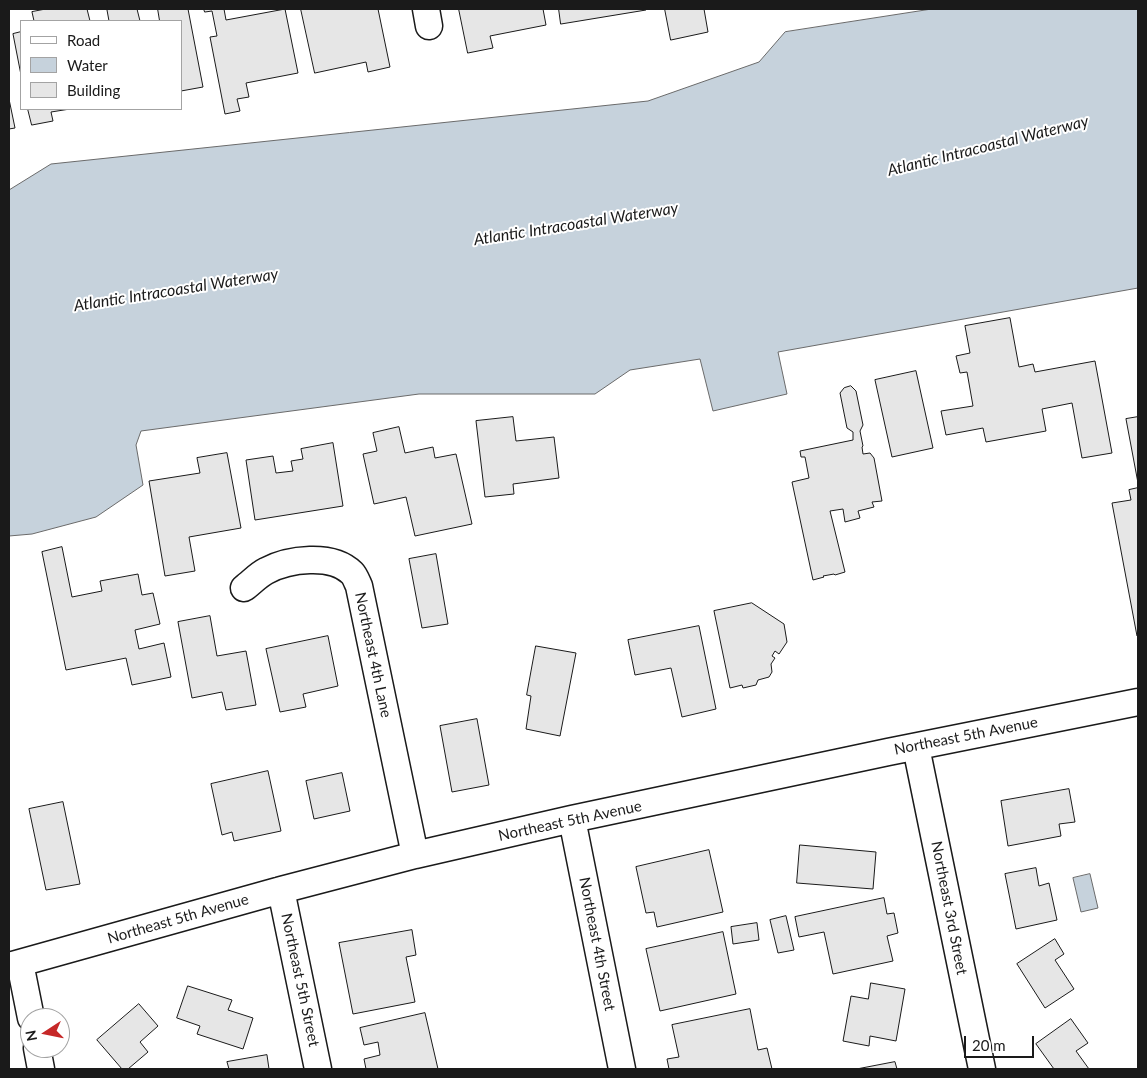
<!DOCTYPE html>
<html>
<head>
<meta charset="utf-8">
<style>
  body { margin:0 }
  #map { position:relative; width:1147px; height:1078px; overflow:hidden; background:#fff; font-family:Lato,sans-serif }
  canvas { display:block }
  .frame { position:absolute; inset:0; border:10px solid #1a1a1a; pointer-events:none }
  .legend { position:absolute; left:20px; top:20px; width:162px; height:90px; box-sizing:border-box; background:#fff; border:1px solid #a3a3a3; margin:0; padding:6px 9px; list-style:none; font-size:15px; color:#1a1a1a }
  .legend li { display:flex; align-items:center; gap:10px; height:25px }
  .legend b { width:25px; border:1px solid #a3a3a3 }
  .north { position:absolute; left:20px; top:1008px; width:50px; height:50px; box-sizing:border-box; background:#fff; border:1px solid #a3a3a3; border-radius:50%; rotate:259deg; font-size:14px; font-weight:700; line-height:20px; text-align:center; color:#1a1a1a }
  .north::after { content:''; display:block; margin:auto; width:18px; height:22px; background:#c62828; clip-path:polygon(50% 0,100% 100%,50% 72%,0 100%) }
  .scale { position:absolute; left:964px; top:1036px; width:70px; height:22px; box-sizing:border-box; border:2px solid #1a1a1a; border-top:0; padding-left:6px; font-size:15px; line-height:18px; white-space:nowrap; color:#1a1a1a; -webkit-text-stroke:4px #fff; paint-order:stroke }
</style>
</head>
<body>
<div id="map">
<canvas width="1147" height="1078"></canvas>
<div class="frame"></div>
<ul class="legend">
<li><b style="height:6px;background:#fff"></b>Road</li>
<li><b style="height:14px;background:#c6d2dc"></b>Water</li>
<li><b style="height:14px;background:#e6e6e6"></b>Building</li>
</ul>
<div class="north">N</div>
<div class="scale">20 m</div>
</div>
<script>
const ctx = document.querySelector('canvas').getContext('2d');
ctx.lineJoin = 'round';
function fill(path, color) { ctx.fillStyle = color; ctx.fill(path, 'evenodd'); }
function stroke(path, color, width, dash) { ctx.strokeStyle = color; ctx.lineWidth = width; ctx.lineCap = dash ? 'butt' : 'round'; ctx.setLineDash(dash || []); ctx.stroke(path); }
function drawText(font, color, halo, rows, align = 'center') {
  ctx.font = font + ' Lato,sans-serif'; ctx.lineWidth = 4; ctx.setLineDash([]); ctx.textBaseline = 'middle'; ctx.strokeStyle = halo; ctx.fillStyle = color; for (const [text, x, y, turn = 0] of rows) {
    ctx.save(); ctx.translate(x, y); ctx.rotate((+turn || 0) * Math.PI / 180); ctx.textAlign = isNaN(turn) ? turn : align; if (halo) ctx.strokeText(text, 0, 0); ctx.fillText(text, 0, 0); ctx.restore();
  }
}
const water = new Path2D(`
  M932 9H1138V288L778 352 787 394 713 411 700 359 630 370 595 394H419L141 431 136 445 143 485 96 517 32 534 9 536V190L51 164 648 101 759 62 785 32Z
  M1090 874 1098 908 1081 912 1073 878Z`);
fill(water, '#c6d2dc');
stroke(water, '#6a6a6a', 1);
const building = new Path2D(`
  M46 9H87L90 21H34L32 12Z
  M112 9H137L140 21H109L107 10Z
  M158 9H188L203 87 181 91V21H160Z
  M204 9H224L226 20 285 9 298 73 246 83 249 97 237 99 240 111 225 114 210 37 217 36 212 11 205 12Z
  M301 9H378L390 67 368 72 366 62 315 73Z
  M459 9H543L546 25 490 36 493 48 468 53Z
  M559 9H645L646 10 561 24Z
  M665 9H704L708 32 671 40Z
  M21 32V75L13 34Z
  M9 99 15 128 9 129Z
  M28 109H70L51 112 53 121 32 125Z
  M1010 318 1019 367 1033 364 1035 372 1095 361 1112 453 1082 458 1072 403 1042 409 1046 431 986 442 983 428 946 435 941 411 973 406 967 372 960 373 956 356 970 353 965 326Z
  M916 371 933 448 892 457 875 380Z
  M851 386 856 391 863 425 860 431 863 446 862 447 863 454 870 453 874 458 882 501 872 502 874 507 858 511 860 518 845 522 843 509 830 511 845 572 835 575 834 574 823 576 824 577 813 580 792 482 809 478 805 457H801L800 451 853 440V432L847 428 840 393 844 388Z
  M513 417 516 441 554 437 559 478 513 484 514 494 485 497 476 421Z
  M1138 417V483L1126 419Z
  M399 427 405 453 433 447 435 458 456 454 472 524 415 536 406 497 374 504 363 454 377 451 373 433Z
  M333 443 343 506 255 520 246 460 273 456 276 473 293 471 291 461 303 459 301 449Z
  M227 453 241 528 189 537 195 571 165 576 149 481 200 473 197 458Z
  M1138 488V636H1137L1112 503 1131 500 1129 490Z
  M62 547 72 597 102 591 100 581 138 574 142 595 153 593 160 624 135 630 139 649 164 643 171 677 132 685 126 658 66 670 42 552Z
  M436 554 448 624 422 628 409 559Z
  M752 603 784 624 787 642 779 654 775 651 772 656 775 658 771 664 772 672 769 677 758 680 756 685 743 688 742 685 730 688 714 611Z
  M210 616 217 656 246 651 256 705 226 710 222 692 192 698 178 622Z
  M699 626 716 709 682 717 671 668 635 675 628 640Z
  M328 636 338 686 303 694 306 707 280 712 266 649Z
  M536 646 576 653 560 736 526 729 531 696 527 695Z
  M477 719 489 785 452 792 440 726Z
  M268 771 281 831 234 841 232 832 222 835 211 784Z
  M342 773 350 811 314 819 306 781Z
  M1069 789 1075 822 1059 824 1061 836 1008 846 1001 801Z
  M63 802 80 884 46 890 29 809Z
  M800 845 876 852 873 889 797 883Z
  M709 850 723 912 657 927 654 912 646 913 636 867Z
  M1036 868 1039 886 1049 883 1057 920 1016 929 1005 874Z
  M884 898 887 914 894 913 898 933 887 936 893 961 833 974 824 932 799 937 795 917Z
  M786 916 794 950 778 953 770 920Z
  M757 923 759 940 733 944 731 927Z
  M412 930 416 955 406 957 415 1002 353 1014 339 943Z
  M723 932 736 994 660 1011 646 949Z
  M1055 939 1064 954 1055 960 1074 989 1045 1008 1017 964Z
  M871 983 905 989 896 1041 870 1036 869 1046 843 1041 851 996 868 999Z
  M188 986 232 1000 228 1010 253 1018 243 1049 197 1034 200 1026 177 1018Z
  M139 1004 158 1026 140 1042 148 1052 128 1069H122L97 1040Z
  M750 1009 758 1050 767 1048 772 1069H669L667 1059 679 1057 672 1025Z
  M425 1013 438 1069H366L364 1059 380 1055 378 1042 364 1045 360 1028Z
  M1071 1019 1088 1043 1076 1051 1089 1069H1054L1036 1044Z
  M267 1055 269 1069H229L227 1062Z
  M895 1062 897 1069H857Z`);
fill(building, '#e6e6e6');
stroke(building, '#1a1a1a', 1);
const minor = new Path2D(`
  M426 9 429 26
  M244 588C251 583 258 575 266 571 288 559 332 553 352 573 355 576 357 582 359 586L415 855
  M916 747 982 1069
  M572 819 622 1069
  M281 890 318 1069
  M20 963 31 1018
  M9 966 281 890 415 855 572 819 888 752 1138 702
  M37 1048 41 1069`);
stroke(minor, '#1a1a1a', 29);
stroke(minor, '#fff', 26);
drawText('15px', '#1a1a1a', '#fff', [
  ["Northeast 4th Lane",373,655,78],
  ["Northeast 5th Avenue",966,736,-11],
  ["Northeast 5th Avenue",570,821,-12],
  ["Northeast 3rd Street",949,908,79],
  ["Northeast 5th Avenue",178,919,-16],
  ["Northeast 4th Street",597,944,79],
  ["Northeast 5th Street",300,980,78]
]);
drawText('italic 16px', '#1a1a1a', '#fff', [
  ["Atlantic Intracoastal Waterway",988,146,-14],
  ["Atlantic Intracoastal Waterway",576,224,-9],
  ["Atlantic Intracoastal Waterway",176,290,-9]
]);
</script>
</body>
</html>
